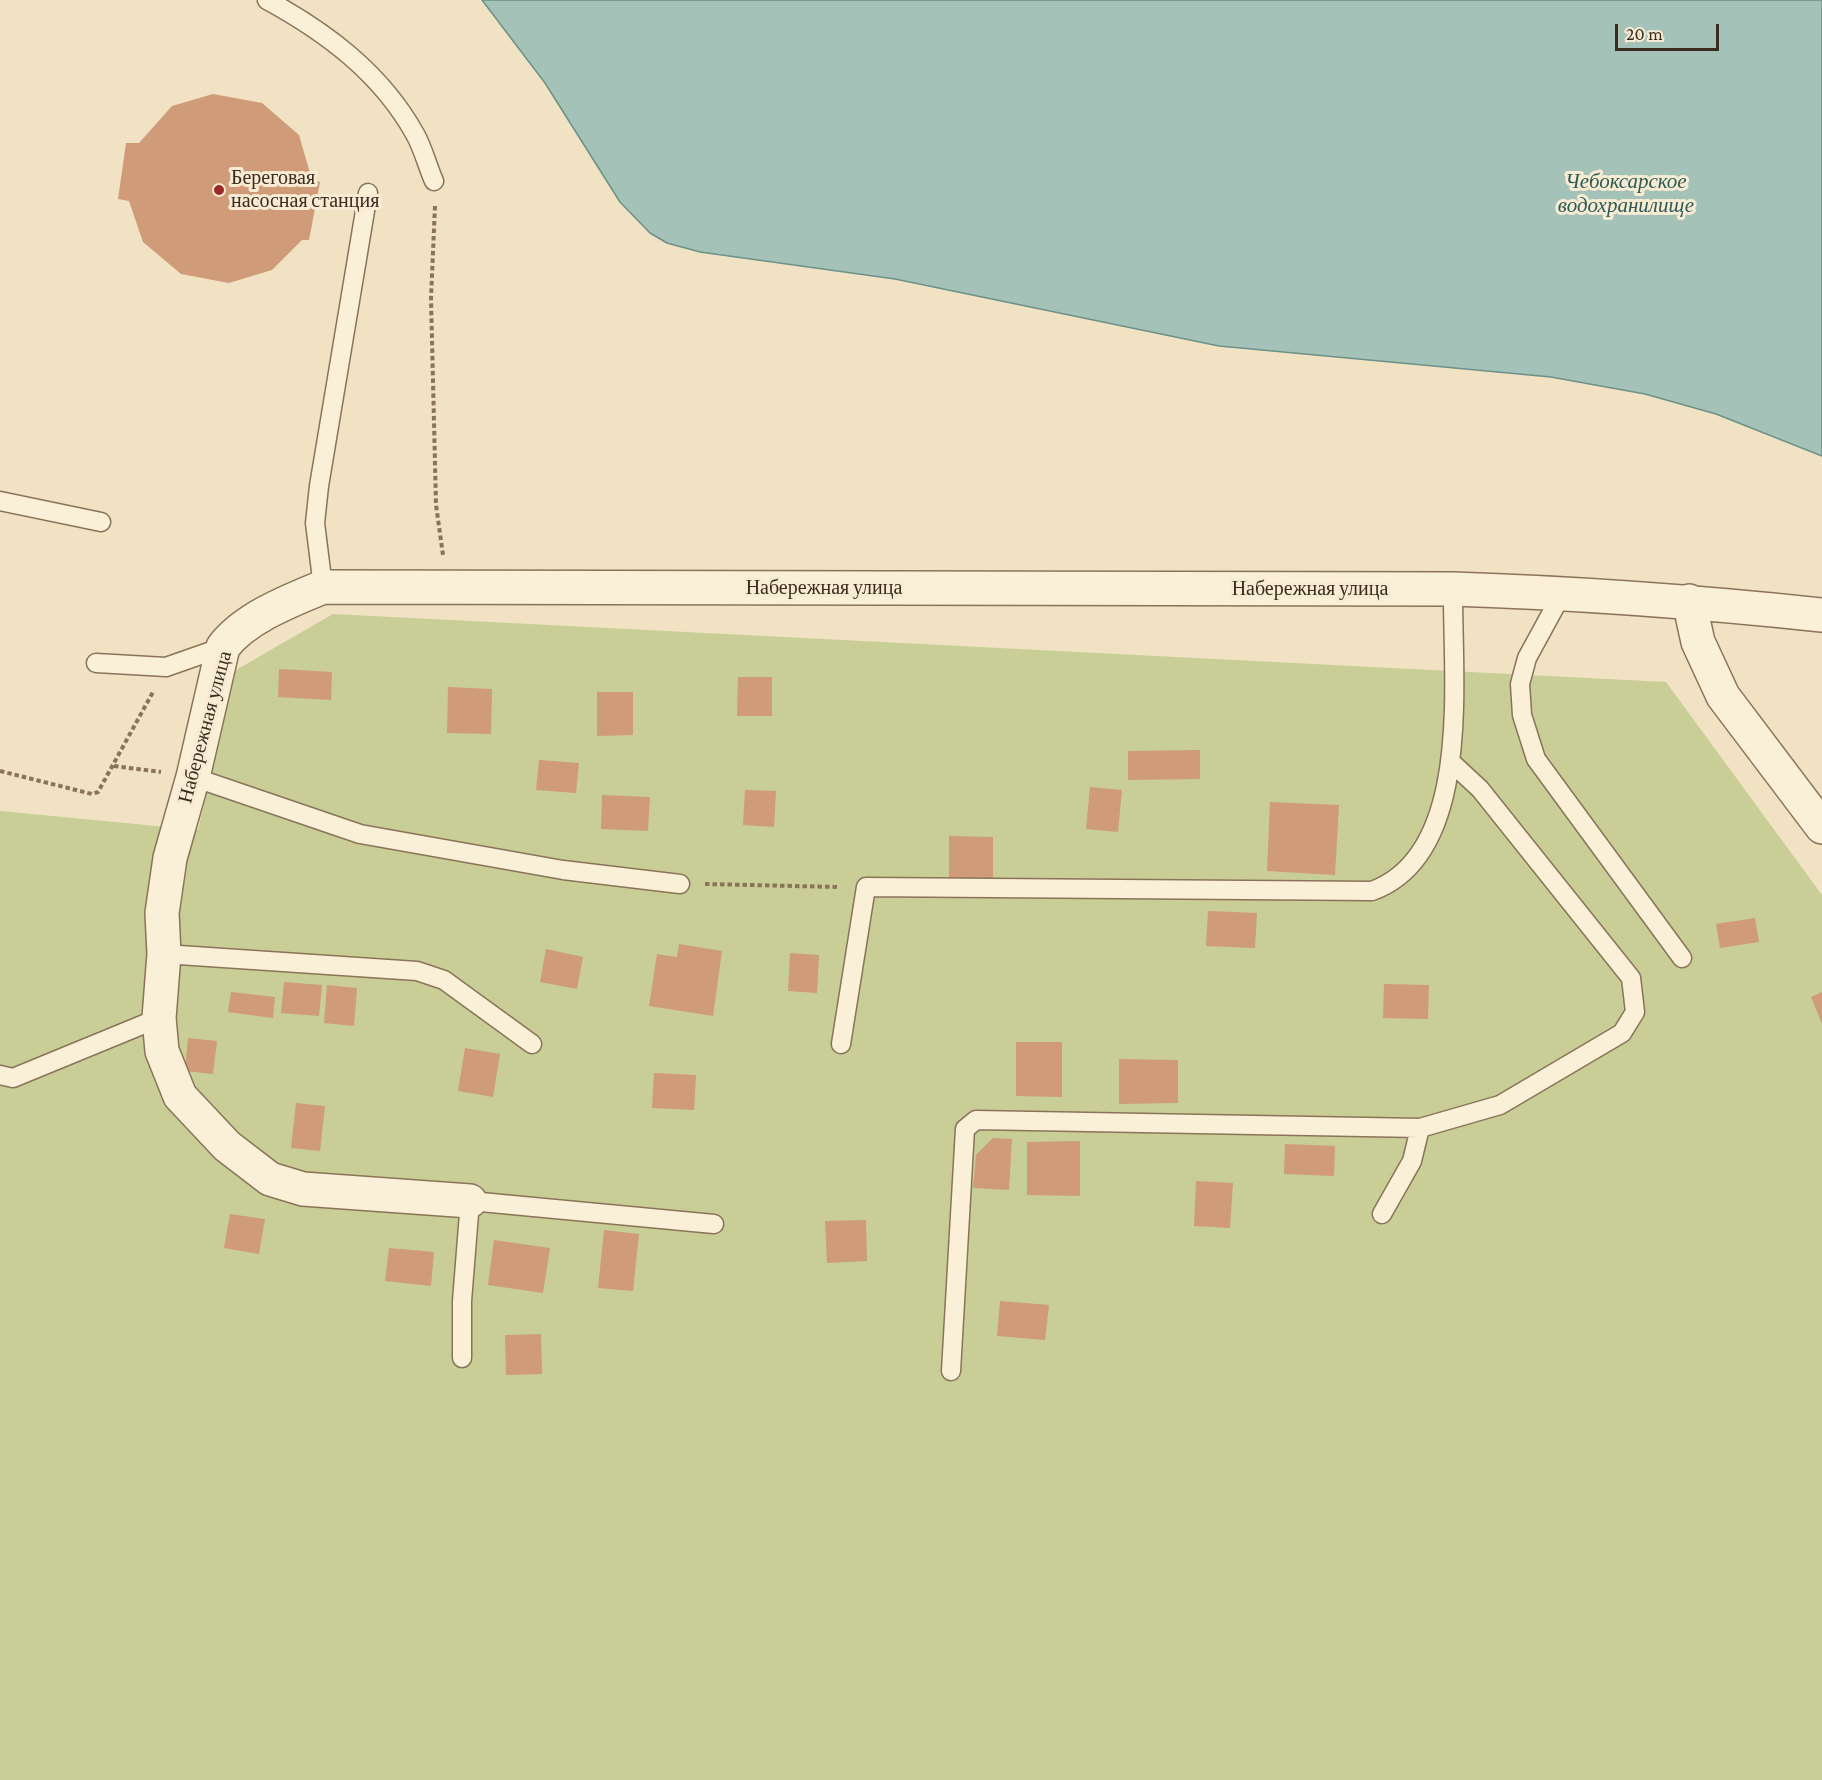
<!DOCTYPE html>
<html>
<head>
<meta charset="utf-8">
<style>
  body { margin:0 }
  #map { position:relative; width:1822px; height:1780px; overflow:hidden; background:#f0e2c3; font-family:"Crimson Pro",serif }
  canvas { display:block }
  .scale { position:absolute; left:1615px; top:24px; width:104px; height:27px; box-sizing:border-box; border:3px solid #3a2b1e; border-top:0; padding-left:8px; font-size:18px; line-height:21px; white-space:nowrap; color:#3a2b1e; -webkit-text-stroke:4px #f7ecd3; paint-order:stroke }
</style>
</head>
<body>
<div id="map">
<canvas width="1822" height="1780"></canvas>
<div class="scale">20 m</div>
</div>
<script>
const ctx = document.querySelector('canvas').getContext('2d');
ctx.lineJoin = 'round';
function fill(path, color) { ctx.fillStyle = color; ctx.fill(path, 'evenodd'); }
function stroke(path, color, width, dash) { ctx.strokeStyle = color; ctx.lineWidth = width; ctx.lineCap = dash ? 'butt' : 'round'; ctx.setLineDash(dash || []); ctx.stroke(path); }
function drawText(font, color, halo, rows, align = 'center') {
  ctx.font = font + ' "Crimson Pro",serif'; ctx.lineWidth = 6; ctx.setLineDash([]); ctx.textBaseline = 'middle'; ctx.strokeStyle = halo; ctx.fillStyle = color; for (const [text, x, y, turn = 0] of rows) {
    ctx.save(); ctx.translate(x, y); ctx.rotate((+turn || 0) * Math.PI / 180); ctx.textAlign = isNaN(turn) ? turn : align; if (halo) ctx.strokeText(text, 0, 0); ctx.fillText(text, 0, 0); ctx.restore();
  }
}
fill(new Path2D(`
  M333 614 1666 682 1822 895V1780H0V811L198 830 236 670Z`), '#c8ce96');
const water = new Path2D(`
  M482 0H1822V456L1716 414 1645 394 1551 377 1219 346 895 279 700 252 667 243 650 233 620 202 545 83Z`);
fill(water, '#a5c2b9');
stroke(water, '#6c9187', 1.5);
fill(new Path2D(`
  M213 94 262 103 299 135 312 180 320 182 309 240H302L272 270 229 283 181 274 143 242 129 201 118 199 126 143H139L172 106Z
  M279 669 332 672 331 700 278 697Z
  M738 677H772V716H737Z
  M448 687 492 689 491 734 447 733Z
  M597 692H633V735L597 736Z
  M1200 750V779L1128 780V751Z
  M539 760 579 763 576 793 536 790Z
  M1090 787 1122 790 1118 832 1086 829Z
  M745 790 776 791 774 827 743 825Z
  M602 795 650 797 648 831 601 829Z
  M1270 802 1339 805 1335 875 1267 871Z
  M949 836 993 837V879H949Z
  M1208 911 1257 913 1255 948 1206 946Z
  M1755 918 1759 942 1720 948 1716 924Z
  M679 944 722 951 713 1016 649 1006 657 954 677 957Z
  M546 949 583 957 577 989 540 982Z
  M790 953 819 955 817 993 788 991Z
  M284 982 322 985 319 1016 281 1013Z
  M1384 984 1429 985 1428 1019 1383 1018Z
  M327 985 357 988 354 1026 324 1023Z
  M231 992 275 997 273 1018 228 1012Z
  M1822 992V1024L1811 997Z
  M188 1038 217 1041 213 1074 185 1071Z
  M1016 1042H1062V1097L1016 1096Z
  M465 1048 500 1054 493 1097 458 1091Z
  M1119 1059 1178 1060V1103L1119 1104Z
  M654 1073 696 1075 694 1110 652 1108Z
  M296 1103 325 1106 320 1151 291 1148Z
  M993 1138 1012 1139 1009 1190 973 1188 976 1155Z
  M1080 1141V1196L1027 1195V1142Z
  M1285 1144 1335 1146 1334 1176 1284 1174Z
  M1196 1181 1233 1183 1230 1228 1194 1226Z
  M230 1214 265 1219 259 1254 224 1248Z
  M866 1220 867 1261 827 1263 825 1221Z
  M604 1230 639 1234 633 1291 598 1288Z
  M494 1240 550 1248 543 1293 488 1285Z
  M389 1248 434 1252 431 1286 385 1281Z
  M1000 1301 1049 1305 1045 1340 997 1336Z
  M541 1334 542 1374 506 1375 505 1335Z`), '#cf9b78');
const lane = new Path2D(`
  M267 0C326 32 381 73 415 134 423 148 427 165 434 181
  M0 501 101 522
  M323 587 315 523 319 486 368 193
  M1563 592 1527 658 1520 684 1522 715 1536 759 1682 958
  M96 663 166 667 223 647
  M193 777 360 834 563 870 680 884
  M164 954 417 971 444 980 532 1044
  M841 1044 866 887 1372 891C1474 854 1452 677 1453 589
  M0 1075 13 1078 159 1018
  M1382 1214 1412 1161 1420 1128
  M462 1358V1301L470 1201 714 1224
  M951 1371 965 1129 976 1120 1420 1128 1500 1105 1622 1033 1635 1012 1631 978 1480 789 1452 763`);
const street = new Path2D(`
  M1689 601 1698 642 1723 696 1822 827
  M470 1201 303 1189 270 1179 227 1146 180 1096 162 1051 159 1018 164 954 162 913 170 858 193 777 223 647C245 618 289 601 323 587L1453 589C1576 593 1699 602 1822 615`);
stroke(lane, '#8b7359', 21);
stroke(street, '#8b7359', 36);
stroke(new Path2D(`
  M435 206 431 298 436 505 443 555
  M114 766 161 772
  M0 771 92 794 98 792 153 692
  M705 884 838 887`), '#8b7359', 4, [4.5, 3]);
stroke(lane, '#faefd7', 18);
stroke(street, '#faefd7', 33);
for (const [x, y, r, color] of [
  [219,190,6,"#9c2729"]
]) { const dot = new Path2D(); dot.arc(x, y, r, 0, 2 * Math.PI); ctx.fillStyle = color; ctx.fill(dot); stroke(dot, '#f7ecd3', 2); }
drawText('20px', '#3a2b1e', '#f7ecd3', [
  ["Береговая",231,178],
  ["насосная станция",231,201]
], 'left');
drawText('20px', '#3a2b1e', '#f7ecd3', [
  ["Набережная улица",824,588],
  ["Набережная улица",1310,589],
  ["Набережная улица",205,727,-75]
]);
drawText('italic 21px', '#2c5a57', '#f7ecd3', [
  ["Чебоксарское",1626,182],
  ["водохранилище",1626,206]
]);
</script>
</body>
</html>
